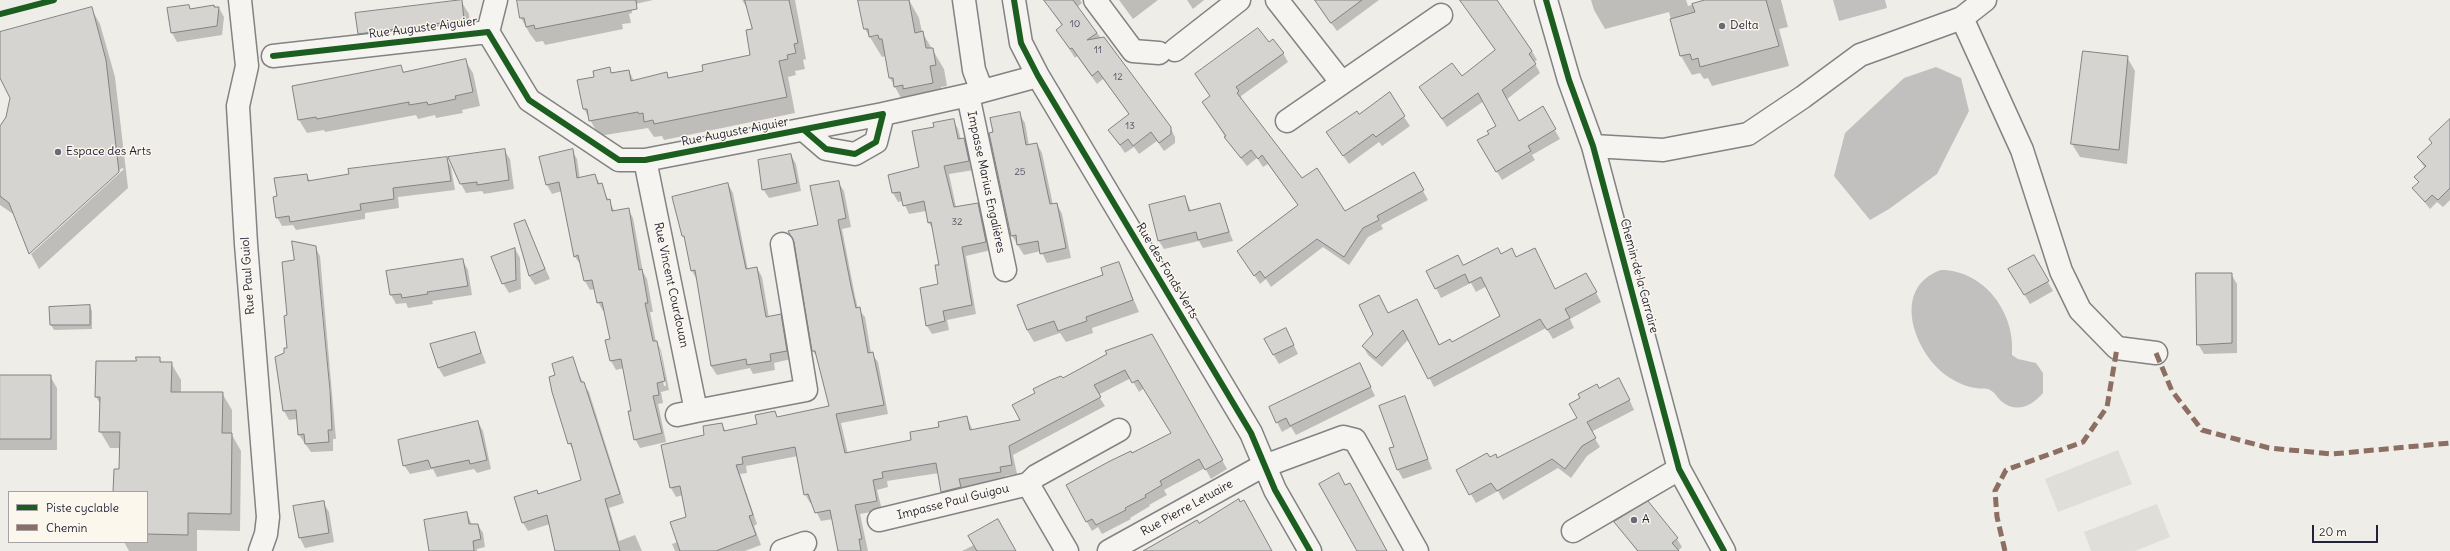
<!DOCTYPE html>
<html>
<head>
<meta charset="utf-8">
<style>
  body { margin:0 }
  #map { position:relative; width:2450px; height:551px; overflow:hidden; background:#efede8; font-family:Delius,sans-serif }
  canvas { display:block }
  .legend { position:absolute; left:8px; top:491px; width:140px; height:52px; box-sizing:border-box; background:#fbf7ec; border:1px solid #a4a2a5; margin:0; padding:5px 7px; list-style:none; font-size:12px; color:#22223b }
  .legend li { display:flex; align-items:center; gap:8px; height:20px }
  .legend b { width:20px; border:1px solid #a4a2a5 }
  .scale { position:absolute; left:2312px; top:525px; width:66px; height:18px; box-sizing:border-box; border:2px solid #22223b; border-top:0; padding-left:5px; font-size:12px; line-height:14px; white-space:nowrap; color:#22223b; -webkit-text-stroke:3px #fbf7ec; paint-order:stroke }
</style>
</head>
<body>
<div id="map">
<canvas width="2450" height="551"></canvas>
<ul class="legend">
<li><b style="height:5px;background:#1b5e20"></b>Piste cyclable</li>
<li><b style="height:5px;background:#8d6e63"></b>Chemin</li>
</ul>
<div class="scale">20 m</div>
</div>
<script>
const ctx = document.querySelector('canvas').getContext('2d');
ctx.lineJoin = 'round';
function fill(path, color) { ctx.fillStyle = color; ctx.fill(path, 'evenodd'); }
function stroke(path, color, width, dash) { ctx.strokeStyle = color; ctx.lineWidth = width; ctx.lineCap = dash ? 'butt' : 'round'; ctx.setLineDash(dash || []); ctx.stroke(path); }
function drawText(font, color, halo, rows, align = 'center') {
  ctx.font = font + ' Delius,sans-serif'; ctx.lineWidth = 3; ctx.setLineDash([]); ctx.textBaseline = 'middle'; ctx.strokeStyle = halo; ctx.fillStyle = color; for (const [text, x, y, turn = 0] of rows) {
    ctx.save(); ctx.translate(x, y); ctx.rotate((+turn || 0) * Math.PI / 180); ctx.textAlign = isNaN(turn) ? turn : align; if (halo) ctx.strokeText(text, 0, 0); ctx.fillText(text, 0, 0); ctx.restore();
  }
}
fill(new Path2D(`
  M2118 450 2132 484 2058 512 2045 479Z
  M2157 504 2170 537 2135 551H2091L2084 532Z`), '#e0ded9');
fill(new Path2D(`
  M1833 0H1885L1887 8 1839 21Z
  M1936 67 1961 78 1969 111 1937 174 1889 209 1870 220 1834 176 1845 133 1904 78Z
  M1941 270C1984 270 2016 313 2012 355L2018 359 2036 363 2043 373V393C2032 406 2016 414 2001 401 1997 397 1994 391 1988 389 1984 388 1980 389 1976 388 1967 387 1958 383 1950 378 1915 356 1889 288 1941 270Z`), '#c2bfbf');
fill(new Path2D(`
  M518 0H653L631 5 632 13 629 14 631 23 622 24 623 29 545 45 543 41 536 42 530 34 521 18Z
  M742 0H795L806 59 803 60 805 69 795 71 796 75 788 77 795 113 664 140 662 136 654 137 648 128 599 136 584 109 595 78 609 68 612 74 629 71 634 81 666 73 669 78 704 72 751 56 753 30 749 11Z
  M859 0H909L919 18 922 32 944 69 947 86 941 87 944 104 906 107 890 78 886 56 882 57 865 29ZM883 33V35L872 37V35Z
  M1045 0H1080L1082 3 1077 7 1170 127 1175 137V143L1164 151 1157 141 1139 154 1134 147 1125 153 1109 130 1130 115 1103 79 1097 84 1077 56 1075 58 1057 30 1062 26Z
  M1119 0H1158L1133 19Z
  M1187 0H1204L1193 9Z
  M1318 0H1379L1337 31 1322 11 1317 1Z
  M1483 0H1496L1532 51 1537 60 1534 62 1540 73 1506 100 1519 122 1542 108 1560 139 1532 155 1535 160 1502 180 1478 141 1490 134 1497 126 1484 101 1447 127 1426 96 1461 78 1496 51Z
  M1591 0H1686L1688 6 1709 0H1781L1788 27 1779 29 1789 66 1712 86 1708 78 1704 79 1700 73 1692 75 1681 56 1669 12 1605 29 1594 10Z
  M461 1 469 14 471 34 366 47 359 34Z
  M189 6 191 10 214 6 219 8 224 17 222 35 177 42 172 33Z
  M91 8 100 24 115 77 128 188 39 269 31 254 16 216 0 205V127L10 109 11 98 0 76V33ZM122 168 124 169 31 254V251Z
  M1269 44 1283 53 1288 62 1241 96 1242 102 1302 179 1345 212 1413 173 1428 200 1381 225 1383 229 1368 237 1349 265 1323 247 1271 287 1266 279 1260 284 1238 251 1298 205 1268 164 1263 167 1257 158 1247 166 1231 146 1203 102Z
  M2127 57 2135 71 2127 164 2080 157 2072 144Z
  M465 60 473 73 480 106 462 110 463 113 436 118 435 115 418 119 416 115 325 132 324 130 307 133 299 120 400 66 404 72Z
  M1389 94 1410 126 1382 146 1379 142 1349 164 1327 133 1359 115Z
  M1019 113 1025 123 1029 146 1037 144 1042 153 1053 205 1057 204 1062 214 1071 258 1047 263 1041 251 1024 255 1012 236 990 133Z
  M953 120 958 129 961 140 964 139 969 148 974 170 949 174 956 207 977 204 983 213 991 250 966 256 976 314 947 320 949 330 932 334 927 326 940 285 941 265 934 231 929 223 926 211 909 214 903 201 898 202 893 193 889 176 921 168 935 128Z
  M2450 124V200L2443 207 2437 202 2430 209 2413 188 2419 183 2416 177 2425 168 2418 158Z
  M504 150 510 159 514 189 484 194 482 191 466 193 461 184Z
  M572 150 577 159 580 179 595 175 615 212 628 209 633 218 643 272 647 279 653 312H650L656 342 661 350 669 390 661 392 663 403 658 404 666 442 640 448 635 439 633 412 624 368 616 370 611 361V340L605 311H603L598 302 595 289 590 290 585 281 581 265 575 257 562 191 552 194 547 185 540 158ZM657 348 660 350 666 386H664Z
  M791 155 796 164 801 191 769 198 763 189Z
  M446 158 451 167 455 190 398 197 399 208 365 213V219L296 230 293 225 282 226 277 217 278 197 306 175 311 182Z
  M838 182 844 191 851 227 842 229 855 296 858 309 865 317 871 353 878 362 888 414 841 423 848 454 912 440 967 417 973 431 1022 421 1062 380 1152 335 1227 469 1211 479 1205 468 1164 490 1167 495 1149 505 1150 506 1130 518 1131 519 1102 534 1098 527 1092 531 1067 486 1172 433 1144 388 1139 392 1131 378 1098 395 1105 406 1013 455 1017 474 1005 476V481L964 488 966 496 948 501 942 492 939 473 887 481 888 487 877 490 882 510 860 514 868 551H839L833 519 821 521 812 503H810L805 494 798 456 746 466 747 473 740 474 757 524 754 526 761 545 745 551H675L672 544 678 542 687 518 683 495 676 497 671 488 705 436 722 424 726 432 758 425 775 412 778 418 830 407 819 360 813 351 819 225Z
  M728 184 733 193 748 270 757 268 762 277 769 318 780 315 785 324 791 359 774 363 775 370 753 374 750 368 717 375 711 366 697 280 692 271 686 242 683 236Z
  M1185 197 1191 211 1219 204 1233 241 1203 248 1199 241 1164 249 1159 241Z
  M524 221 550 279 535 285 529 276Z
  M315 247 320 256 336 439H333V451L311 452 299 435 297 419 289 420 284 411 276 358 285 353 288 348V316L295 261ZM315 254H317L331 395H329Z
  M515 249 520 258 521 289 509 293 503 283Z
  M1501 255 1516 258 1555 290 1591 283 1601 302 1570 319 1574 328 1553 339 1546 328 1434 387 1409 339 1382 367 1368 355 1363 346 1374 334 1422 310 1440 346 1452 343 1501 316 1487 286 1476 292 1471 283 1441 298 1436 288 1463 266Z
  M2033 256 2053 291 2030 304 2010 270Z
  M463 261 468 270 472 295 432 301 433 304 408 308 406 303 396 304 391 295Z
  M1118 263 1139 312 1092 328 1093 333 1066 342 1060 333 1034 342 1027 330Z
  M2231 274 2237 284V353L2204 354 2198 344Z
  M90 306 92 311V329L54 330 51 325Z
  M474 333 486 363 444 377 438 367Z
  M1291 339 1298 354 1279 364 1273 354Z
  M159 358 162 363H171L181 380V393H222L232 410V435L241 451 240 531 197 530V551H129L124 542H147V492H114L120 470 121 448H110L100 431 101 405 96 397 137 362Z
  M572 358 583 383 589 392 624 503 609 508 619 541 635 535 642 551H556L550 524 528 531 523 523 537 491 539 494 583 481 575 453 569 443 556 375Z
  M1360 364 1375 396 1296 435 1291 427 1282 432 1277 422Z
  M0 376H50L57 388V450H0Z
  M1624 388 1634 410 1591 432 1600 447 1587 456 1571 478 1558 468 1503 500 1498 491 1476 503 1457 470 1496 456 1497 459 1578 419 1581 398 1599 389Z
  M1404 397 1432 469 1403 479 1398 470 1395 447Z
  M478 422 483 431 491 469 477 473 474 469 437 477 433 469 410 474 404 465Z
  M323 502 329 512 334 542 305 548 300 538 294 507Z
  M467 513 472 525H478L483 533 485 547 477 549V551H430Z
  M1615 522 1677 539 1682 547 1678 551H1637Z
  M974 545 1015 551H962Z`), '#0003');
const building = new Path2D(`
  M462 0 464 20 358 34 355 13Z
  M517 0H636L637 9 535 29 534 25 526 27 524 18H520Z
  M745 0H789L798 43 794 44 796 53 787 55 788 59 779 61 787 97 654 124 653 120 644 122 643 113 639 114 638 112 589 121 587 109H583L577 80 594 77 593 71 610 67 611 73 629 70 631 81 667 72 668 78 703 71 702 65 750 55 746 30 752 29Z
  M858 0H909L915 33 923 31 926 48H933L936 65 930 66 933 83 903 89V85L894 87 893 78H889L882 39H879L878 35 869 37 868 29H864Z
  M1044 0H1073L1097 33 1087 40 1104 37 1171 127V134L1159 143 1151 132 1133 146 1128 139 1120 145 1108 130 1129 114 1098 71 1092 76 1072 48 1070 49 1056 30 1062 25Z
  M1315 0H1362L1331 23Z
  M1460 0H1497L1532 51 1529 54 1536 64 1502 90 1519 121 1543 106 1556 129 1528 146 1531 151 1496 172 1477 140 1489 134 1487 131 1496 126 1478 93 1442 119 1419 87 1452 63 1462 76 1495 50Z
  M1705 0H1766L1779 46 1700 67 1698 58 1692 60 1690 54 1680 56 1670 19 1695 12 1692 4Z
  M189 5 190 9 214 5V7H219L217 26 171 33 167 8Z
  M92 7 106 60 119 172 29 254 9 203 0 196V126L6 117 10 98 0 78V32Z
  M1258 28 1269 42 1273 39 1284 53 1236 87 1239 91 1237 93 1302 178 1317 168 1345 211 1414 172 1424 190 1377 216 1379 220 1363 228 1344 257 1317 239 1265 278 1260 271 1254 276 1237 251 1298 205 1262 155 1258 159 1251 150 1241 158 1224 137 1226 136 1202 102 1210 96 1195 74Z
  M2083 51 2128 56 2119 150 2071 144Z
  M466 59 473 92 455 96 456 99 428 105 427 102 409 105V102L317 119 316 117 298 120 292 86 401 65 403 72Z
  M1390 92 1405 116 1376 137 1373 134 1343 156 1326 132 1357 111 1359 114Z
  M1020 112 1026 145 1037 143 1050 204 1057 203 1066 248 1040 254 1038 241 1017 245 1016 235 1011 236 989 133 993 132 990 118Z
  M954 119 958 139 964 138 969 161 944 166 954 207 978 203 986 242 962 247 972 305 943 311 945 321 926 326 920 288 938 284 935 265H939L931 222 928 223 924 201 903 206 900 192 892 193 888 175 919 167 912 131 934 127 933 123Z
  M2450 119V188L2438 200 2432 195 2425 202 2412 188 2419 182 2414 177 2426 166 2417 157 2432 143 2429 139Z
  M505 149 509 180 477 185V182L460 184 448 157Z
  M573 149 577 178 595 174 598 184 602 183 607 200 610 199 612 211 629 208 639 270 642 269 648 303H645L653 341H657L665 381 657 383 659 395 653 396 662 433 634 440 628 411H631L621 359 610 361 605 340 610 339 602 302 597 303 592 280 584 281 578 255 574 257 559 182 546 185 539 157Z
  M791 154 797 183 762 190 758 160Z
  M447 157 451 181 393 188 394 199 360 204 361 210 290 222 289 216 276 218 273 197 277 196 274 178 307 174 308 181 349 174 348 169Z
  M839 181 846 218 838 220 851 286 856 308 860 307 868 353 873 352 884 405 836 414 845 453 911 440 910 432 939 427 938 422 967 416 970 430 1020 420 1012 405 1035 393 1033 389 1051 380 1061 376 1063 378 1107 354 1105 351 1152 334 1223 460 1205 470 1199 459 1160 481 1162 485 1145 495 1146 497 1125 508 1126 510 1096 525 1092 519 1086 522 1066 485 1110 461 1131 451 1132 453 1171 433 1138 380 1132 383 1125 370 1094 385 1101 397 1009 446 1012 465 1000 467 1001 472 959 479 961 487 941 492 936 463 882 472 883 478 873 480 877 501 855 505 862 539H859L861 551H838L830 510 815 513 808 494 804 495 795 447 742 457 743 464 736 465 753 515 749 516 756 535 716 551H680L670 522 686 517 680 486 670 488 661 445 704 435 703 426 722 423 724 431 757 424 755 415 775 411 777 417 829 406 815 351H812L794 242 788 231 818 225 810 186Z
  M728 183 746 269 757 267 766 317 781 314 787 351 770 354 771 361 747 365 746 359 711 366 695 270 691 271 684 236H682L672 197Z
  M1185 196 1189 211 1220 203 1229 232 1198 240 1196 232 1158 241 1149 205Z
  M525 220 545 269 529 276 514 224Z
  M292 241 316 246 330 390 332 430H328L329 442 305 444 304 434 298 435 296 410 283 411 275 357 284 353V348H287L284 316 287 315 282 262 294 260Z
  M515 248 516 280 502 284 491 257Z
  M1498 248 1501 254 1512 248 1516 257 1535 248 1555 289 1586 273 1597 292 1565 309 1570 318 1547 330 1540 319 1428 379 1403 330 1376 358 1362 346 1373 334 1359 305 1379 295 1388 313 1417 299 1439 345 1450 339 1452 342 1500 316 1481 277 1469 283 1465 274 1435 289 1426 271 1458 255 1463 265Z
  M2034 255 2049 281 2024 295 2008 269Z
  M463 259 468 286 427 292 428 294 402 298 401 294 390 295 386 271Z
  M1119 262 1133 300 1086 317 1087 321 1058 331 1054 321 1027 330 1017 305 1103 275 1101 268Z
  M2196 273H2232V343L2197 345Z
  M90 305V325H50L49 307Z
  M1286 328 1294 345 1273 355 1264 339Z
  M475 332 481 353 438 368 430 344Z
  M136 357H160V362H172L171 392H223L222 433H232L231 514 188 513V535L147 534V492H113L114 469H119L120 432H99L100 397H95L96 361H136Z
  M573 357 581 382H584L620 494 605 499 620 551H555L547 515 522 523 514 497 537 490 538 494 581 480 571 443 568 444 552 392 549 377 555 375 552 364Z
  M1360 363 1371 387 1290 426 1286 418 1276 423 1269 407Z
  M0 375H51V439H0Z
  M1619 378 1630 400 1587 422 1596 438 1582 446 1565 469 1552 459 1497 491 1491 483 1469 495 1456 470 1487 453 1490 457 1496 454 1497 458 1577 418 1569 404 1580 398 1578 394 1597 384 1599 388Z
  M1405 396 1428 459 1397 470 1389 448 1394 447 1379 406Z
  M478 421 487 460 470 464 469 460 431 468 428 460 403 466 398 440Z
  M1339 473 1345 485 1350 483 1387 551H1357L1319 484Z
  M1239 499 1240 502 1244 500 1272 551H1143L1197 520 1199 523Z
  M324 501 329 533 299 538 293 506Z
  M1648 501 1678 538 1672 543 1679 551H1638L1614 522Z
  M467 512 469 524H478L481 539 473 541 474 551H429L424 520Z
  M998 519 1016 551H977L968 536Z`);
fill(building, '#d6d4d1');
stroke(building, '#838284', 1);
const minor = new Path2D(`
  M240 0 247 66 238 106 246 244 268 517 266 534 260 551
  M964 0 974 70 982 91
  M1014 0 1021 43 1038 76 1251 433 1275 490 1310 551
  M1095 0 1133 51 1159 53
  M1277 0 1342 83 1441 15
  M1546 0 1569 80 1593 146 1679 469 1724 551
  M1962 18 2022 150 2061 271 2080 310 2117 348 2156 353
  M488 32 496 0
  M1175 50 1239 0
  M273 56 488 32 529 100 619 160H645L883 114 876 142 855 154 826 149 804 130
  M968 95 1005 270
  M883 114 968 95 1038 76
  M1287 121 1342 83
  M1593 146 1663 150 1748 134 1803 97 1860 55 1962 18 1985 0
  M645 160 696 411 677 415
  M696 411 806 390 782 244
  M879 520 1028 484
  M1573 531 1679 469
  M782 551 805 543
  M1067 551 1028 484 1036 476 1119 430
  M1109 551 1259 468 1343 437 1355 440 1417 551`);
stroke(minor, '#838284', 25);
stroke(minor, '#f5f4f0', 22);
stroke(new Path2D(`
  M2156 353 2172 391 2202 430 2269 448 2332 454 2450 443
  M2005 551 1997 517 1995 491 2006 470 2083 442 2107 407 2117 348`), '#8d6e63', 5, [10, 5]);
stroke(new Path2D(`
  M1014 0 1021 43 1038 76 1251 433 1275 490 1310 551
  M1546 0 1569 80 1593 146 1679 469 1724 551
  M0 14 54 0
  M273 56 488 32 529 100 619 160H645L883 114 876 142 855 154 826 149 804 130`), '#1b5e20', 6);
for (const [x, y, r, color] of [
  [1722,26,4,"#6a6978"],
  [58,152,4,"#6a6978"],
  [1634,520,4,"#6a6978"]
]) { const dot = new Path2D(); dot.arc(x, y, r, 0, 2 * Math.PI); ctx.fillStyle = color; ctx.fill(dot); stroke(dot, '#fbf7ec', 1.5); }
drawText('10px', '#4f4e60', null, [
  ["10",1075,24],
  ["11",1098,50],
  ["12",1118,77],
  ["13",1130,126],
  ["25",1020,172],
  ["32",957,222]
]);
drawText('12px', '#22223b', '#fbf7ec', [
  ["Delta",1730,26],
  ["Espace des Arts",66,152],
  ["A",1642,520]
], 'left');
drawText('12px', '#22223b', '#fbf7ec', [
  ["Rue Auguste Aiguier",423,28,-7],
  ["Rue Auguste Aiguier",735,132,-11],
  ["Impasse Marius Engalières",986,182,78],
  ["Rue des Fonds Verts",1167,271,59],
  ["Rue Paul Guiol",248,276,-94],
  ["Chemin de la Carraire",1639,276,75],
  ["Rue Vincent Courdouan",671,285,78],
  ["Impasse Paul Guigou",953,502,-14],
  ["Rue Pierre Letuaire",1187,508,-29]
]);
</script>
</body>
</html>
